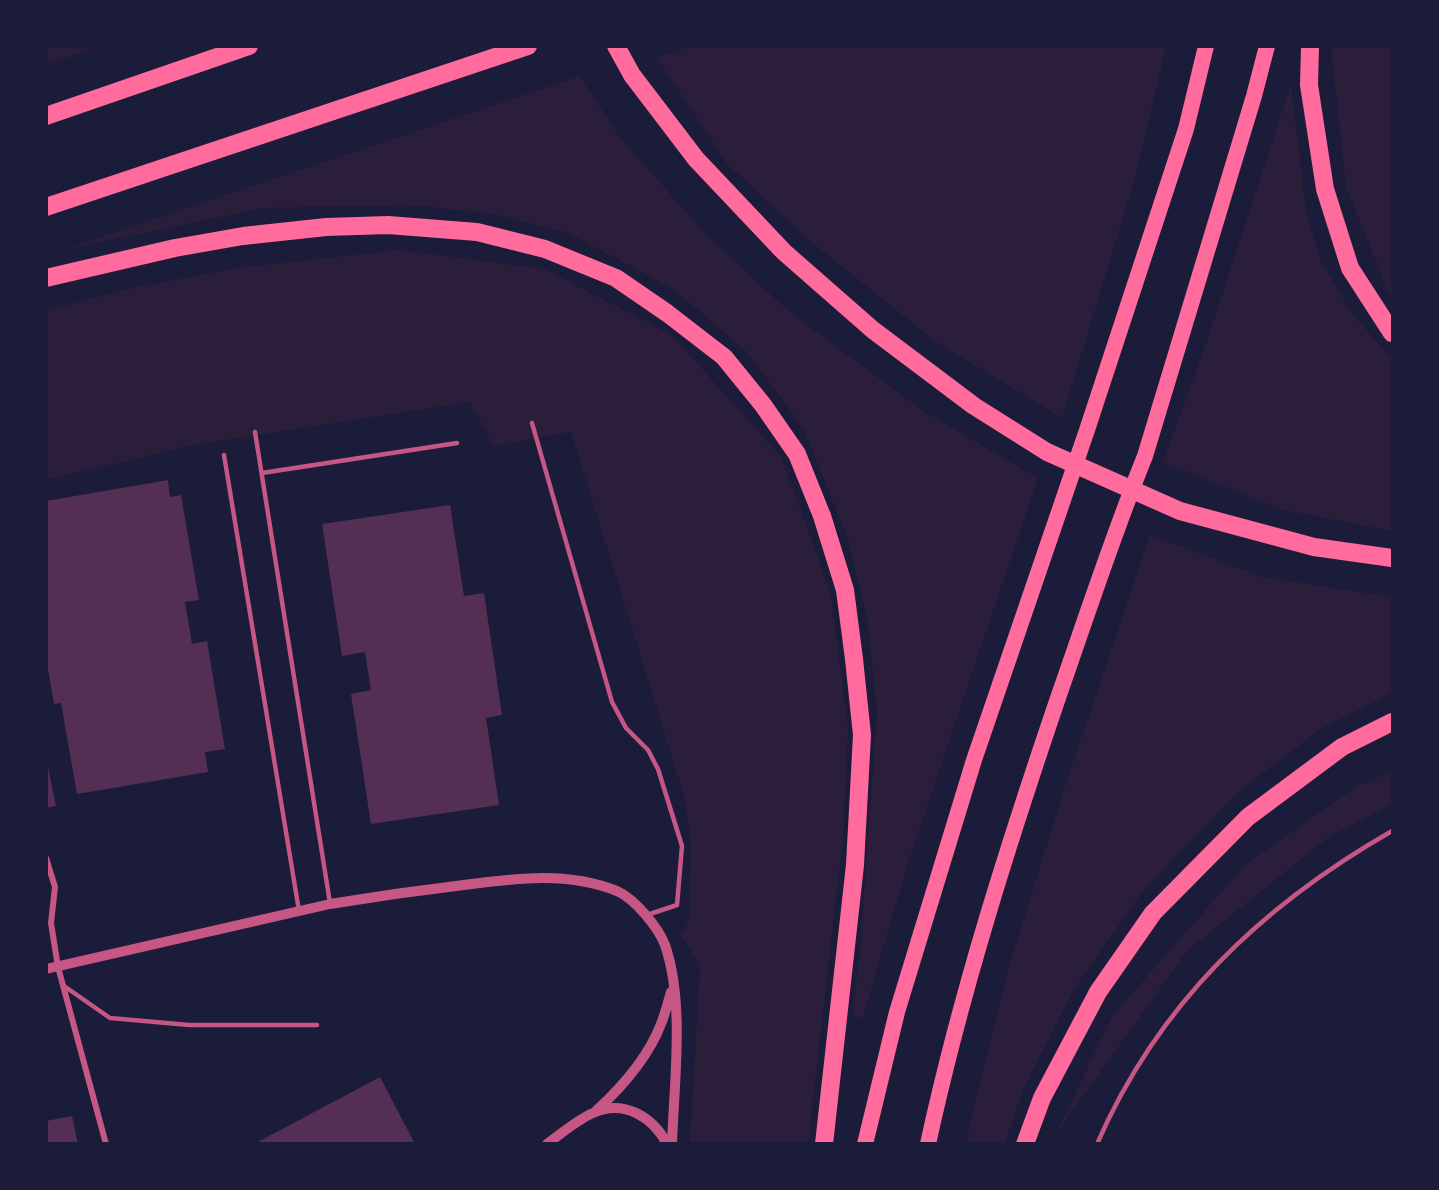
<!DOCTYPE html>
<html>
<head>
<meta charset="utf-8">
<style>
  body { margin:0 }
  #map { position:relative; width:1439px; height:1190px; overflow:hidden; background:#1b1b3a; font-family:Overpass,sans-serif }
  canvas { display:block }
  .frame { position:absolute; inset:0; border:48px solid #1b1b3a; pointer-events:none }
</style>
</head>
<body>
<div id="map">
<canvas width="1439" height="1190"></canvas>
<div class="frame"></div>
</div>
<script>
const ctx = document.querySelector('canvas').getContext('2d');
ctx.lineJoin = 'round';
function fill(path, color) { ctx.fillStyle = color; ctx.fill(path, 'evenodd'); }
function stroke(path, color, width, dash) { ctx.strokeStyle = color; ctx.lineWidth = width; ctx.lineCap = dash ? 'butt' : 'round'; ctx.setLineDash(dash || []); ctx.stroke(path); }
fill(new Path2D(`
  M47 46H97V47L47 65Z
  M691 46 1166 47 1134 182 1062 418 936 342 815 245 728 165 657 58Z
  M1331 47H1392V295L1388 290 1346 187Z
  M580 76 619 136 703 231 786 309 923 411 1038 478 909 860 863 1017 855 1018 852 1013 859 962 877 712 868 623 849 542 804 430 749 354 672 288 568 233 495 214 409 205 264 208 62 250Z
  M1291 84 1306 210 1320 259 1352 314 1392 358V531L1283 510 1163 462 1209 335Z
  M399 250 545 269 672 335 782 458 831 594 848 728 843 837 808 1143H690L700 965 681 935 690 919 691 846 685 799 571 432 493 446 470 402 188 446 47 480V310L137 287 237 268Z
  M1150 535 1262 577 1392 597V693L1322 728 1238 792 1144 890 1076 986 1023 1089 1005 1143H967L970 1122 1008 970 1065 786Z
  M1392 771V804L1329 837 1187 951 1055 1135 1113 1015 1245 865 1357 786Z`), '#2a1e3b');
fill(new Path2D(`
  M168 480 170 497 181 495 199 600 185 602 192 644 207 641 225 749 205 752 208 772 77 794 61 703 54 704 46 657V501Z
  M450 505 464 596 484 593 502 715 486 718 499 805 371 824 351 694 371 690 365 652 342 656 322 524Z
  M46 758 56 806 46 808Z
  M380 1077 415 1144H254Z
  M72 1116 78 1144H46V1121Z`), '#542f53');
stroke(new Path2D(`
  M532 423 612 702 626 728 648 750 658 769 682 846 677 905 647 915
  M255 432 330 903
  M224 455 299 911
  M262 473 457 443
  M64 986 110 1018 189 1025H317
  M1097 1144C1158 1004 1261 906 1392 831`), '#c65784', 4.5);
stroke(new Path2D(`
  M46 858 55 887 51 923 58 967 106 1144`), '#c65784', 6);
stroke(new Path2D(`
  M46 969 330 904C372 897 414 891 456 886 510 879 565 870 617 891 635 899 658 927 665 945 685 1003 674 1082 672 1144
  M596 1111C622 1087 648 1058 661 1024 665 1014 668 1002 671 992
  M547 1144C562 1133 577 1120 593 1113 624 1099 653 1117 667 1144`), '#c65784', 10);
stroke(new Path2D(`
  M865 1144 897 1012 974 760 1087 430 1186 129 1206 46
  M928 1144C961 992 1009 842 1059 695 1087 615 1113 535 1145 456L1254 96 1267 46`), '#ff6b9d', 16);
stroke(new Path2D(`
  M616 46 632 75 696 159 784 252 873 330 974 406 1047 452 1180 511 1314 547 1392 558
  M1310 46 1309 85 1325 189 1350 268 1392 333
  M46 116 249 46
  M46 207 528 46
  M46 278 175 248 243 236 326 227 388 225 477 232 545 249 616 278 667 313 724 357 763 405 797 454 822 516 845 590 854 659 862 735 855 865 824 1144
  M1025 1144 1042 1098 1098 992 1153 913 1248 817 1342 747 1392 722`), '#ff6b9d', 18);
</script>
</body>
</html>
